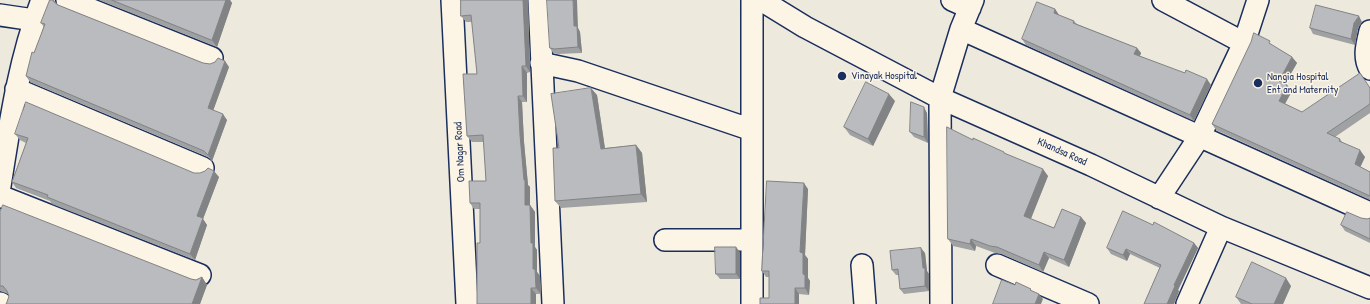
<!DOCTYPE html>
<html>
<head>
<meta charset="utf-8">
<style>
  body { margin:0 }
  canvas { display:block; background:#eee9dd }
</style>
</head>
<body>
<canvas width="1370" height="304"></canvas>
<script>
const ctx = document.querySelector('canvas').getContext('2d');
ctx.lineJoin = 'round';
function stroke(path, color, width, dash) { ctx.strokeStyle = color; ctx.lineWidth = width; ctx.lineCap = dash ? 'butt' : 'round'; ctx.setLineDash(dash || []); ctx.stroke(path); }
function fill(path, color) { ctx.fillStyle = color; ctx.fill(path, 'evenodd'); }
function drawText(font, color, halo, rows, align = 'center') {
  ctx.font = font + ' "Patrick Hand",sans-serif'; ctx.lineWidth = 3; ctx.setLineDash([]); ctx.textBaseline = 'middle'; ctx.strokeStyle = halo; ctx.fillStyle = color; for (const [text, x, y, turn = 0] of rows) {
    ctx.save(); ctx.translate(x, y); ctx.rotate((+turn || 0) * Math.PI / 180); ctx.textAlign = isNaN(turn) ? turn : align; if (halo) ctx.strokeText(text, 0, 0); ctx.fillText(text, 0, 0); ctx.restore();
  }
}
const minor = new Path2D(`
  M67 0 212 58
  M452 0 467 304
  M539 0 553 304
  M752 0V304
  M761 0 805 27 940 98 1091 165 1221 227 1370 288
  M952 0 970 8
  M1163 0 1244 43
  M0 15 34 20
  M961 29 1370 213
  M1370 31C1367 44 1363 57 1370 69
  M541 63 578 71 752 130
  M16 89 203 168
  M0 186C10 123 19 59 42 0
  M0 196 200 275
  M1159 198 1200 136 1244 43 1258 0
  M665 240H752
  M862 265 865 304
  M997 265 1088 304
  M0 303 2 304
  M941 304 940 98 961 29 973 0
  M1187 304 1221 227`);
stroke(minor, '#1b2f5e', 24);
stroke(minor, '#fcf5e5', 21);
fill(new Path2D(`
  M50 0H54L56 3 58 5 203 63 229 67 213 110 227 120 212 161 208 157 30 82 26 76 34 53 44 27 41 23Z
  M99 0H230L232 3 217 47Z
  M528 0 530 72 527 73V102H522L524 142 528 185 530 187V205L535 212V247L537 250V272L540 276 541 294H536V304H477L480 243V209H474L470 203 486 181 484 142H472L467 136 477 74 472 22H466L461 16Z
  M1055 9 1059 15 1074 21 1077 24 1137 48 1141 53 1140 56 1211 85 1194 121 1026 45 1022 39Z
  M1362 22 1358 28 1355 45 1313 34 1310 28Z
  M578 28 580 32 582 53 558 54 553 53 550 48Z
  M1273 46 1292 57 1297 63 1285 84 1287 85 1292 91 1285 104 1302 112 1370 87V113L1335 137 1340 139 1342 142 1365 157 1360 167 1370 172V200L1216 130 1212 124Z
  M597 95 605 148 636 145 642 153 647 202 561 208 555 201 559 148Z
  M895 101 873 146 850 135 844 127Z
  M927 113 928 143 914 137 910 132Z
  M15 134 194 173 219 177 203 219 207 225 195 260 52 204 50 201 16 188 12 182 26 143 20 140Z
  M973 140 1006 154 1048 176 1031 219 1054 228 1081 217 1086 223 1069 267 1049 258 1043 272 1002 254 995 253 976 246 975 251 953 246 948 239Z
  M808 189 805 255 808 259V278L810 281 809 295 799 294V304H760L769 298V277H766L762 271Z
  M0 212 191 279 196 280 202 277 207 285 200 304H6L7 302 9 296 8 294 0 291Z
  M1361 218 1367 219 1370 218V243L1345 231 1341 225Z
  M1194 243 1198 248 1178 290 1179 291 1174 304H1144L1160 268 1130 254 1127 261 1111 254 1107 248Z
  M740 252V279H720L716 274Z
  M925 253 927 271 929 274V291L904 294 900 289 899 275H896L892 270Z
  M1291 286 1283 304H1241L1236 297Z`), '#a0a1a3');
fill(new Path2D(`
  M226 0H230L232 3 217 47 212 40Z
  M523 0H528L530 72 526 66Z
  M573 0H577L578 28 580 32 582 53 578 47 574 26Z
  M1055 9 1059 15 1058 19 1054 13Z
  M1359 16 1362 22 1358 28 1355 45 1351 39 1354 23Z
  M1137 48 1141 53 1138 60 1134 54Z
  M1292 57 1297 63 1283 87 1279 81Z
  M225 61 229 67 212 114 208 108Z
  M522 66 527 73V102L523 96Z
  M1207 79 1211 85 1194 121 1190 115Z
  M1287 85 1292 91 1283 107 1279 101Z
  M591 88 597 95 606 156 601 149Z
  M889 94 895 101 873 146 868 139Z
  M518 96 522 102 524 142 528 185 530 187V212L525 205 520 135Z
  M924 107 927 113 928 143 924 137Z
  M223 114 227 120 212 161 208 155Z
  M636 145 642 153 647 202 641 194Z
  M1360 150 1365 157 1359 170 1355 164Z
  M1043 169 1048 176 1029 223 1024 216Z
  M214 171 219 177 203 219 207 225 195 260 190 254 197 216Z
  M804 183 808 189 805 255 808 259V278L810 281 809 295 805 288 800 252Z
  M530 205 535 212V247L537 250V272L540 276 541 294 536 288 533 269 531 243Z
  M1081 217 1086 223 1069 267 1064 260Z
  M971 239 976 246 975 251 970 244Z
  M1194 243 1198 248 1178 290 1179 291 1174 304H1167L1174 285Z
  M736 247 740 252V279L736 274Z
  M921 248 925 253 927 271 929 274V291L925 286Z
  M1126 249 1130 254 1127 261 1123 255Z
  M1044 252 1049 258 1043 272 1039 265Z
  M202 277 207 285 200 304H192Z
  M1286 278 1291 286 1283 304H1274Z
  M531 288 536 294V304H531Z
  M795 288 799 294V304H795Z
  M1039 294 1043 299 1041 304H1035Z`), '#828385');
const building = new Path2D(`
  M50 0H53L54 2 58 5 203 63 210 64 215 62 218 58 225 61 208 108 223 114 208 155 204 151 26 76 32 52 34 53 45 24 41 23Z
  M112 0H226L212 40Z
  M461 0H523L526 66H522L523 96H518L520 135 524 180H525V205H530L531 243H533V269H535L536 288H531V304H477V243H480V203H470L469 181H486L483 135 467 136 463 74H477L471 15 461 16Z
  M547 0H573L574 26H577L578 47 554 49 550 48Z
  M1037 2 1055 9 1054 13 1074 21 1073 23 1137 48 1134 54 1185 73 1186 70 1207 79 1190 115 1022 39Z
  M1316 5 1359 16 1354 23 1351 39 1310 28Z
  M1254 33 1270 41 1269 43 1292 57 1279 81 1287 85 1279 101 1302 112 1360 73 1370 88V104L1327 133 1340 139 1339 141 1360 150 1355 164 1370 172V196L1212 124 1251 42Z
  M866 82 889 94 868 139 844 127Z
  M591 88 601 149 636 145 641 194 555 201 553 148H559L551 94Z
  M26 102 194 173H200L205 171 208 168 214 171 197 216 203 218 190 254 47 197 48 195 12 182 28 138 15 134Z
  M911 102 924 107V137L910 132Z
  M947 127 973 140V138L1004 152V153L1043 169 1024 216 1054 228 1062 209 1081 217 1064 260 1044 252 1039 265 997 247 990 246 971 239 970 244 948 239Z
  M767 181 804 183 800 252 803 253V274L805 275V288H795V304H760V298H769V271H762Z
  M3 205 191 279 196 280 202 277 192 304H6L7 302 9 296 7 291 3 286H0V212Z
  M1123 211 1153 225 1154 222 1194 243 1174 285 1175 286 1167 304H1144L1161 265 1126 249 1123 255 1107 248Z
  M1347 212 1361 218 1367 219 1370 218V239L1341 225Z
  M715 247H736V274H716Z
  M921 248 923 268H925V286L900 289 898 269 892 270 890 251Z
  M1252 262 1286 278 1274 304H1252L1236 297Z
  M1002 280 1015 285 1016 282 1031 289 1030 290 1039 294 1035 304H993Z`);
fill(building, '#babbbe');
stroke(building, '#828385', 1);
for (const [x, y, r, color] of [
  [842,76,5,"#1b2f5e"],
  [1258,83,5,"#1b2f5e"]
]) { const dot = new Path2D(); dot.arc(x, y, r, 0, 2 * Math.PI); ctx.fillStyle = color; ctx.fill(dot); stroke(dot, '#fcf5e5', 1.5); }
drawText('11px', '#1b2f5e', '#fcf5e5', [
  ["Vinayak Hospital",851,76],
  ["Nangia Hospital",1267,77],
  ["Ent and Maternity",1267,90]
], 'left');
drawText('11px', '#1b2f5e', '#fcf5e5', [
  ["Om Nagar Road",460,152,-93],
  ["Khandsa Road",1062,152,24]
]);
</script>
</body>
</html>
